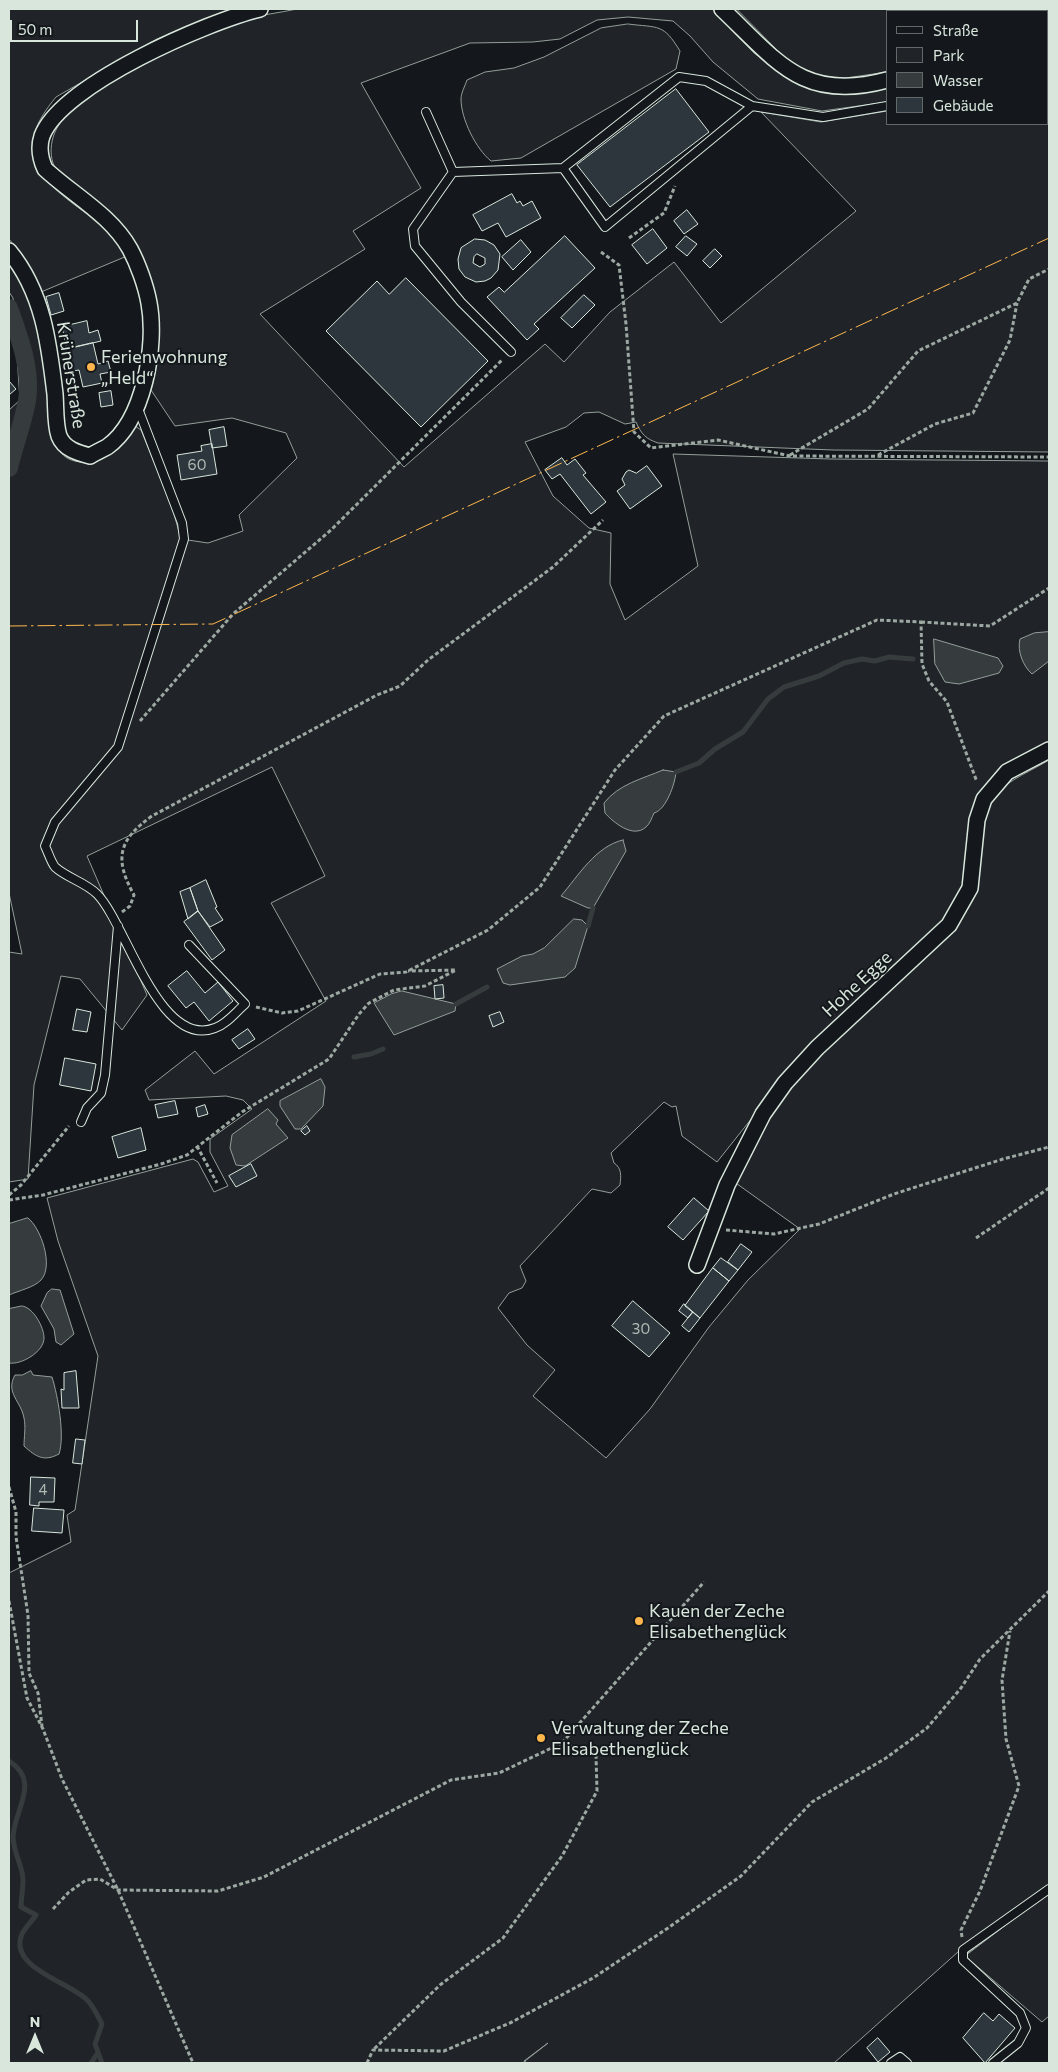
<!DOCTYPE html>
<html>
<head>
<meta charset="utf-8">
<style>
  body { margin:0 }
  #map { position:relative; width:1058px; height:2072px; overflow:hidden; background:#14181c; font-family:Commissioner,sans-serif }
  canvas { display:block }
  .frame { position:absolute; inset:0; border:10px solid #d8e6dc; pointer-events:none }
  .legend { position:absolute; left:886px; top:10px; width:162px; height:115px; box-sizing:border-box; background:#14181c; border:1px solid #626a69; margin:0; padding:6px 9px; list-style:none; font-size:15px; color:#d8e6dc }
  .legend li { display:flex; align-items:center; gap:10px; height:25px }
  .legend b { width:25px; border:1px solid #626a69 }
  .north { position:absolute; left:10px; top:2012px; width:50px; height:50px; -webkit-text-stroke:4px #14181c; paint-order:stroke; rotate:0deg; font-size:14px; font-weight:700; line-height:20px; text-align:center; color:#d8e6dc }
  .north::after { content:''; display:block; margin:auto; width:18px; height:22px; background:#d8e6dc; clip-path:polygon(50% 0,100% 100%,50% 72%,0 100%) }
  .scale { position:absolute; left:10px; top:20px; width:128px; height:22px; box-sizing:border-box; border:2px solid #d8e6dc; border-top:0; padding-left:6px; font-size:15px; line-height:18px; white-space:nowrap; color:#d8e6dc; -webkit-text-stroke:4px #14181c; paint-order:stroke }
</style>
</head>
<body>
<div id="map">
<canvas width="1058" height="2072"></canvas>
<div class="frame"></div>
<ul class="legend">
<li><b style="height:6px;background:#14181c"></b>Straße</li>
<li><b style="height:14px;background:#202428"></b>Park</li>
<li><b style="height:14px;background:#363b3e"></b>Wasser</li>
<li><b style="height:14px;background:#2c363c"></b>Gebäude</li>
</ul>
<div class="north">N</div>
<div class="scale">50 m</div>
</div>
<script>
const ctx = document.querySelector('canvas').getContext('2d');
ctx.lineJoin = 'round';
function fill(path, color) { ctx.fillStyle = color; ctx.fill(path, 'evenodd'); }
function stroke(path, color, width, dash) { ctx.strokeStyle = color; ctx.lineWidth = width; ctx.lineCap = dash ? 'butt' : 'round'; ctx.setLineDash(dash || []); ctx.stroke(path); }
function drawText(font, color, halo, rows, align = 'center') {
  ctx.font = font + ' Commissioner,sans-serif'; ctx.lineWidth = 4; ctx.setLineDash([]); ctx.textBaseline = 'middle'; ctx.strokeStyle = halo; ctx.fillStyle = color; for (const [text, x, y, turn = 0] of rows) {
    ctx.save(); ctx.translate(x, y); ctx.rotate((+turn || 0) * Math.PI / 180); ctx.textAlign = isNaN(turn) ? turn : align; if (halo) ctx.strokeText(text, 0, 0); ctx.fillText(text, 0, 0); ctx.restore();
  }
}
const green = new Path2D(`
  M9 9H231L157 39 56 97C14 148 31 173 79 208 88 215 99 219 107 228 115 236 120 247 127 256L41 292 27 262 9 239Z
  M297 9H712L754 53 788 78 807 87 829 93 887 86V102L822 111 758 99 713 62 690 36 673 21 628 17 597 20 560 39 533 42 470 43 361 83 421 188 353 231 365 249 260 314 404 467 545 344 564 362 610 312 674 262 721 323 856 211 761 112 821 122 887 111V124H1047V14L1049 13V452L833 450 658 443C646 439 641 434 636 422L625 424 599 412 584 413 566 427 525 442 553 496 589 528 611 533 610 584 625 620 698 566 673 454 831 459 1049 461V744L1019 757 991 778 973 819 967 886 946 920 821 1037 783 1079 717 1162 682 1136 676 1106 672 1107 664 1102 611 1153 614 1163C622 1168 621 1176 620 1185L611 1193 592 1189 520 1266 526 1281 522 1288 509 1293 498 1308 527 1345 555 1370 533 1396 606 1458 650 1409 709 1327 748 1280 800 1229 733 1181C748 1147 765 1114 788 1085 836 1023 903 976 958 920 965 907 972 896 976 881 982 851 974 817 997 793 1010 779 1033 770 1049 760V2016L1042 2022 965 1956 1015 1918 965 1955 959 1951 834 2063H526L525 2061 548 2043 524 2061 525 2063H9V1573L71 1542 67 1515 75 1510 98 1356 58 1241 47 1198 193 1159 198 1162 214 1192 228 1186 210 1152V1139L252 1109 243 1100 226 1096 149 1100 145 1090 195 1051 214 1074 326 1001 271 903 325 876 272 767 87 856 147 995 122 1030 80 979 61 976 34 1085 28 1179 9 1182V952L22 954 9 893V410L20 400 13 298 9 292V257C31 284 45 336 48 371 49 393 47 432 59 450 65 459 72 461 81 462 110 465 118 444 135 426L141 430 172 507 181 539 208 543 243 531 239 515 297 458 286 433 232 418 175 426 151 390C164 342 159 276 127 235 108 210 80 190 56 170 46 152 52 129 67 115 100 80 195 34 241 20 259 15 279 13 297 9Z
  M737 9H966L967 11H887V72L846 78 820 76 793 66Z
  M628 24C659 28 663 23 680 51L676 69 521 158 491 161C476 149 461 119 461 99 461 93 465 86 467 80L485 72 514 68 544 57 601 28Z`);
fill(green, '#202428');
stroke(green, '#939e99', 1);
const water = new Path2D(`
  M1049 632V661L1032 674C1023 666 1017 651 1020 639L1034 633Z
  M934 639 998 658 1003 666 999 673 959 684 945 682 935 664Z
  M663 770 676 772C675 784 666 810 654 813 652 817 650 824 646 827 633 839 613 822 605 813L604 803C619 784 642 779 663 770Z
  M623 840 626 851 593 908H588L561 896C578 876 596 846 623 840Z
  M574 919 582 920 588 926 575 968 565 977 510 985 503 983 497 969 522 956 533 954 544 948Z
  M402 991 456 1004 455 1011 394 1035 374 1003 391 994Z
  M321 1079 325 1087 323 1106 301 1129H295L280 1106V1101Z
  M268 1109 278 1120 276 1124 288 1138 245 1166 236 1165 230 1148 232 1135Z
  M28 1218C41 1228 54 1266 41 1280 35 1287 18 1291 9 1295V1224Z
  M52 1289 60 1290 74 1334 61 1345 56 1342 54 1329 41 1306 47 1293Z
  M22 1306C33 1307 44 1327 44 1338 44 1352 21 1365 9 1363V1309Z
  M31 1371 33 1375 52 1377C58 1396 65 1436 59 1454 44 1462 36 1457 24 1446 24 1437 26 1427 24 1418 21 1401 5 1393 15 1375H22Z`);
fill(water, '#363b3e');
stroke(water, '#939e99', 1);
stroke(new Path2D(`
  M676 772 699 763 715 749 743 732 768 699 784 687 819 676 844 663 862 659 875 661 889 657 913 659
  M588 926 593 908
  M456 1004 487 987
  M354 1057 371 1054 383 1049
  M9 1761C42 1782 13 1811 13 1838 14 1850 19 1861 22 1872 25 1882 21 1896 21 1907L36 1915C32 1921 25 1928 22 1934 7 1968 73 1983 88 2001 94 2007 98 2017 102 2024L95 2044 102 2063
  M91 2063 97 2054`), '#363b3e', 5);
stroke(new Path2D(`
  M9 308C19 336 32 370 27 401 23 423 14 446 9 468`), '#363b3e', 18);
const building = new Path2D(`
  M676 89 709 132 610 207 577 165Z
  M512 194 517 203 520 201 523 206 532 201 541 218 506 237 498 223 482 231 473 215Z
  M687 210 698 224 684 234 674 221Z
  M653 229 667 248 647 264 632 245Z
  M565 236 595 268 534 324 539 329 527 340 487 297 499 287 504 292Z
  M686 236 697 244 687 256 676 247Z
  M475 239 485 240 494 245 500 254 498 270 491 278 485 281 476 282 465 277 459 269 458 259 461 248ZM477 254 485 258V264L480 267 473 263 474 257Z
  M521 240 531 252 513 270 502 257Z
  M715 249 722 256 710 268 703 261Z
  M406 278 488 361 421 427 326 331 377 281 389 294Z
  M59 293 64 311 51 315 46 297Z
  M584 295 595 305 572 328 561 318Z
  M87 321 89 333 98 330 101 341 67 349 62 327Z
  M93 343 98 364 108 361 111 372 100 374 102 383 83 387 79 370 73 371 67 349Z
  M9 381 16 389 9 395Z
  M111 391 113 405 101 407 99 393Z
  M224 427 227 446 212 448 209 430Z
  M212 444 217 474 181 480 177 455 202 451 201 446Z
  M562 458 567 465 575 459 586 473 583 475 606 502 591 514 560 474 552 479 545 470Z
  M647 466 662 486 630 509 617 491 625 485 622 479 626 472 629 470 636 473Z
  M206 880 217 907 215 908 223 920 210 927 198 911 190 888Z
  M190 888 198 911 188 919 180 892Z
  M198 911 225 950 212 960 184 922Z
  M187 971 205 993 218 982 233 1001 209 1021 194 1002 186 1008 168 986Z
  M443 985 444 998 435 999 434 986Z
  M77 1009 91 1012 87 1032 73 1030Z
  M500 1012 504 1022 493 1027 489 1016Z
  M248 1029 255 1039 239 1049 232 1040Z
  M65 1058 96 1064 91 1091 60 1085Z
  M175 1101 178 1114 158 1118 155 1105Z
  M205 1105 208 1114 198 1117 196 1108Z
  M307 1126 310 1131 305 1135 301 1131Z
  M141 1128 146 1150 118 1158 112 1137Z
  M251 1164 257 1176 236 1187 229 1176Z
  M694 1198 709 1211 683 1240 668 1227Z
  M741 1244 752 1252 738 1270 728 1262Z
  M721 1258 738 1270 729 1281 713 1268Z
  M713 1268 729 1281 700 1318 685 1306Z
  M633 1301 670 1333 649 1357 612 1326Z
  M684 1304 693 1312 688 1318 679 1311Z
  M693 1312 700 1318 689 1332 682 1326Z
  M76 1371 79 1408H62L61 1389 64 1390V1373Z
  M76 1439 85 1440 82 1464 73 1463Z
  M31 1477 55 1478 54 1502H39V1506L30 1505Z
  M34 1508 64 1510 62 1533 32 1531Z
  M984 2013 993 2021 999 2014 1015 2028 985 2063 963 2038Z
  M878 2038 890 2052 878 2062 867 2048Z`);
fill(building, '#2c363c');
stroke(building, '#d8e6dc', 1);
const service = new Path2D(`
  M426 112 453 172 563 168 679 77 706 81 752 106
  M563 168 605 227 752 106 823 117 887 106
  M453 172 413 229 415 246 461 302 511 352
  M137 406 182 523 184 539 118 747 55 822 45 846C48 852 51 862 55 867 67 878 85 882 97 894 126 923 159 1050 215 1028 227 1024 236 1012 245 1004L189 945
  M81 1122 87 1108 101 1093 105 1075 118 926
  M891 2063 900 2057 907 2063
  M993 2063 1018 2043 1026 2028 1020 2013 963 1960V1950L1049 1889`);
const minor = new Path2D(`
  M722 9C777 61 803 103 887 80
  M1038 11 1043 9
  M9 251C43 292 49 343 55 394 56 407 55 424 59 436 64 449 78 453 90 456 95 453 101 450 107 447 144 421 157 345 149 303 146 286 138 264 130 249 111 215 73 195 45 169 40 158 38 148 42 136 61 85 209 21 260 9
  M697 1265 727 1185 763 1114 785 1083 817 1048 949 925 970 888 977 820 984 799 1007 772 1049 750`);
stroke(service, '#d8e6dc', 10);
stroke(minor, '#d8e6dc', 18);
stroke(new Path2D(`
  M629 238 664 213 675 186
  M601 252 619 265 626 324 634 432 651 448 718 440 790 456 1049 457
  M790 455 868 409 918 351 1017 303 1029 279 1049 269
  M878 455 935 424 973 413 1010 340 1017 303
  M921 622 990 626 1049 588
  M140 721 233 614 331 530 503 359
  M122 912 130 906 134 895C114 859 118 840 152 816L377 695 400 686 428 660 553 567 603 520
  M256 1007 282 1013 298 1011 380 974 406 972 488 930 540 887 615 770 664 716 877 620 921 622 922 664 929 681 947 702 977 782
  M197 1146 217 1183
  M9 1195 21 1185 69 1126
  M9 1200 43 1195 161 1164 187 1155 242 1112 329 1059 359 1014 369 1003 394 990 425 986 456 970 408 971
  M726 1230 774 1234 819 1224 894 1194 1003 1159 1049 1147
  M976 1238 1049 1188
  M9 1487 16 1512V1537L28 1615 29 1673 38 1693 42 1726
  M9 1601 27 1698 43 1729 62 1779 118 1890 193 2063
  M562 1743 704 1582
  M53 1909 69 1892 86 1880 100 1879 118 1890 218 1891 264 1877 451 1780 499 1773 562 1743 596 1756 597 1791 562 1856 503 1938 440 1985 373 2050
  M962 1937 961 1930 980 1891 1019 1786 1006 1739 1002 1680 1010 1631
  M367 2063 373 2050 444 2051 512 2022 593 1978 668 1928 741 1876 812 1802 886 1758 927 1728 961 1688 980 1659 1049 1591`), '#9da8a2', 3, [4, 2.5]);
stroke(service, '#14181c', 8);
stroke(minor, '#14181c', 15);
stroke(new Path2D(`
  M9 626 213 624 1049 238`), '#ffb74d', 1, [18, 4, 2.5, 4]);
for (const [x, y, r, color] of [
  [91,367,5,"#ffb74d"],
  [639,1621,5,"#ffb74d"],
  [541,1738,5,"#ffb74d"]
]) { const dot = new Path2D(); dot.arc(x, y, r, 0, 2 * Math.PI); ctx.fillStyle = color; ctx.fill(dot); stroke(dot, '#14181c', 2); }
drawText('15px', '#adbab4', null, [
  ["60",197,465],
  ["30",641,1329],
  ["4",43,1490]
]);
drawText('18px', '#d8e6dc', '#14181c', [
  ["Ferienwohnung",101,357],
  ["„Held“",101,378],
  ["Kauen der Zeche",649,1611],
  ["Elisabethenglück",649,1632],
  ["Verwaltung der Zeche",551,1728],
  ["Elisabethenglück",551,1749]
], 'left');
drawText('18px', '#d8e6dc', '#14181c', [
  ["Krünerstraße",71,375,81],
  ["Hohe Egge",857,984,-43]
]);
</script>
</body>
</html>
